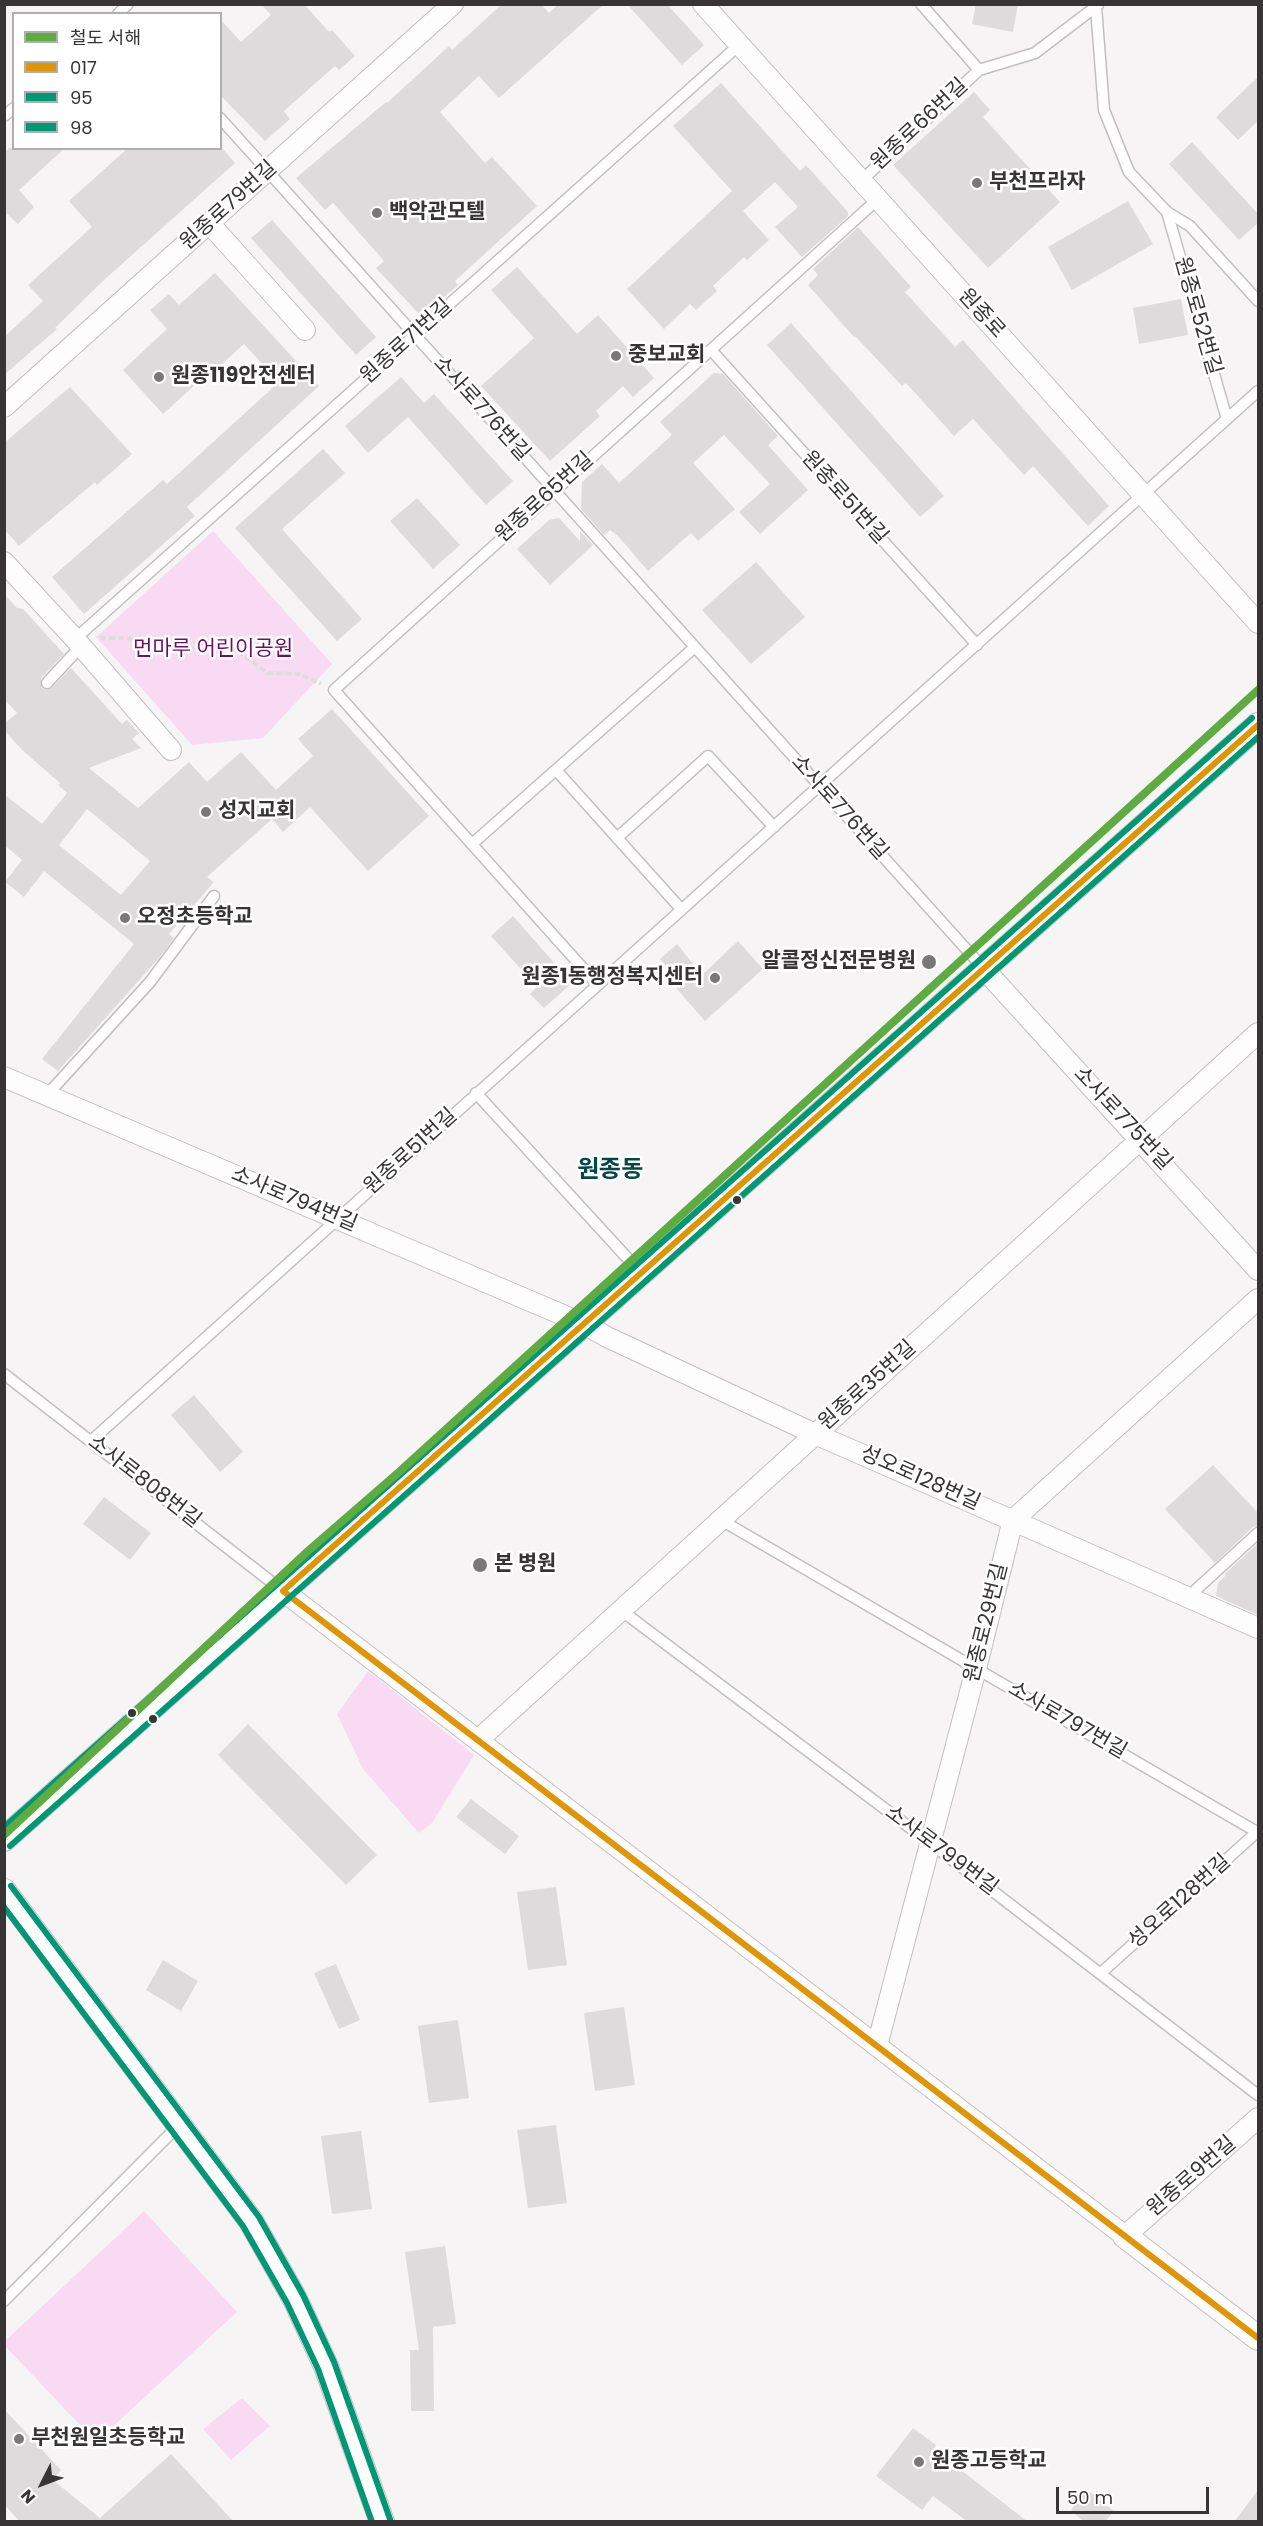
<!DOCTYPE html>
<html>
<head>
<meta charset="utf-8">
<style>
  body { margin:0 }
  #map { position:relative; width:1263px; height:2526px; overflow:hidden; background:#f7f4f6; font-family:Poppins,"Noto Sans KR",sans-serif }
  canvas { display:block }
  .frame { position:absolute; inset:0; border:6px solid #363435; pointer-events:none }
  .legend { position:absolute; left:12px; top:12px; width:210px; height:138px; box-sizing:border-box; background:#fff; border:2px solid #afaeae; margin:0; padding:8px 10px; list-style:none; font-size:18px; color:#363435 }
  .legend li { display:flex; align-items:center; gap:12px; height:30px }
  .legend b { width:30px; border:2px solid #afaeae }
  .north { position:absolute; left:12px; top:2454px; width:60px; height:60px; -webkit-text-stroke:4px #fff; paint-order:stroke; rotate:228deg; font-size:16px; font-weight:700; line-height:24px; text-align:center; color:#363435 }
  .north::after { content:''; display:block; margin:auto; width:21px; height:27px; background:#363435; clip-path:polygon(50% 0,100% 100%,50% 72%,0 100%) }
  .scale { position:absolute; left:1056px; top:2487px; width:153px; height:27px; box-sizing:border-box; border:3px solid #363435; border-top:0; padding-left:8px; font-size:18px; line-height:21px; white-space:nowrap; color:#363435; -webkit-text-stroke:4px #fff; paint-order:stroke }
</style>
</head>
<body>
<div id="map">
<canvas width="1263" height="2526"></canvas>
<div class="frame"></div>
<ul class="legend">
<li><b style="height:8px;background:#5eac41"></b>철도 서해</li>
<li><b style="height:8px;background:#df9505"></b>017</li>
<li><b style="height:8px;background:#009775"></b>95</li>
<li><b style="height:8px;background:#009775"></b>98</li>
</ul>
<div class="north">N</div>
<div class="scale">50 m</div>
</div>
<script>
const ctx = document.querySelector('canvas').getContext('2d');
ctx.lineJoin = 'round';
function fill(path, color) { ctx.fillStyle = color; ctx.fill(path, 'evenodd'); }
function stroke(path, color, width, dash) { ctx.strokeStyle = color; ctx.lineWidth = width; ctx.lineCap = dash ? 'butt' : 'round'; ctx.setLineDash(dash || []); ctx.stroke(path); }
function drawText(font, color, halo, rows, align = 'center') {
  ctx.font = font + ' Poppins,"Noto Sans KR",sans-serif'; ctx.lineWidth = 5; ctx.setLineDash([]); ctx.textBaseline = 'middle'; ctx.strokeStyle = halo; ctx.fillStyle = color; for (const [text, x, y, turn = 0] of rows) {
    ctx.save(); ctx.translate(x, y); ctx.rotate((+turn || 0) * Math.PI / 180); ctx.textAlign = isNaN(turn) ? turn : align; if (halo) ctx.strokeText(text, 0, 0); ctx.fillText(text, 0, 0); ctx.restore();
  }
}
fill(new Path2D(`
  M213 531 332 664 263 738 192 745 96 637Z
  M368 1671 474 1755 432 1823 419 1833 363 1769 337 1714Z
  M144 2211 237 2312 96 2442 5 2346V2341Z
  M242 2398 270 2426 231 2460 203 2429Z`), '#f8dbf3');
fill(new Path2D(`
  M261 4H304L329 32 332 30 355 56 339 70 335 66 284 111 290 119 265 141 220 95V19L241 42 271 15Z
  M502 4H541L549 13 559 4H604L499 98 479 76 440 112 485 163 492 157 537 206 455 281 458 285 428 311 417 312 376 268 384 261 377 253 333 203 325 210 296 178 386 102 387 103 449 46 452 50Z
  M627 4H667L704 45 682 65Z
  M976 4H1018L1013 32 972 24Z
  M1258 77V121L1238 140 1216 117Z
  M721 83 800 171 806 165 848 212V216L802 257 775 227 798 207 775 182 743 211 769 240 747 260 744 257 713 286 717 291 696 310 690 304 664 329 627 289 732 191 673 126Z
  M974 92 990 110 983 117 1060 202 988 268 893 165Z
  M1192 142 1258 214V223L1239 240 1169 164Z
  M9 148H65L19 190 34 207 18 224 4 211V153Z
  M128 148H222L235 163 104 280 55 328 57 329 4 375V337L43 301 28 285 92 227 69 201Z
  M1128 201 1153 244 1072 290 1048 247Z
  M272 220 376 337 356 355 251 238Z
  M858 227 911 287 905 292 955 347 963 340 1109 506 1088 526 1033 466 1024 475 973 419 954 436 906 383 902 386 855 336 854 337 808 285 818 275 813 269Z
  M517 267 577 334 598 315 654 378 633 397 623 386 596 411 600 416 550 461 481 386 534 338 491 290Z
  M215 273 319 386 187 507 195 516 84 614 52 577 163 480 167 484 279 382 244 344 209 376 207 374 163 414 123 370 167 329 150 310 169 294 179 305Z
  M1181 299 1188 335 1139 344 1133 308Z
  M791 323 944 496 920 517 767 345Z
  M714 373 723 374 778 436 768 445 808 490 760 534 739 512 770 484 724 435 693 463 735 509 698 541 691 533 648 571 618 536 610 530 604 535 581 509 582 482 602 464 619 483 672 435 660 422Z
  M401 377 424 403 434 394 513 481 486 505 408 417 368 453 345 426Z
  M70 387 132 454 97 485 95 482 19 546 4 529V443Z
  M323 449 345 473 282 529 362 619 337 641 235 528Z
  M417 498 460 545 433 569 390 521Z
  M559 518 580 541V531L593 545 550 585 517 549 549 520Z
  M756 562 805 617 751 664 702 610Z
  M4 594 17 608 23 609 64 654 41 678 42 688 46 690 52 688 71 668 122 724 127 720 139 733 132 739 141 748 89 768 138 808 189 762 207 782 241 752 276 790 313 756 298 739 332 709 429 816 368 871 310 807 283 832 272 819 207 877 214 882 169 934 174 938 158 959 58 1071 42 1059 134 944 44 871 24 897 5 882 22 860 4 845V794L42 824 67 793 58 785 60 783 22 750 4 730V724L17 713 4 699ZM87 809 150 861 121 895 59 845Z
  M513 916 572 983 544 1008 530 994 537 987 491 936Z
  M738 941 763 969 705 1021 676 988 681 982 660 959 677 944 702 975Z
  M194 1395 243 1452 220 1472 171 1415Z
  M1213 1465 1258 1513V1526L1253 1527 1215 1563 1165 1509Z
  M104 1497 151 1533 130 1560 83 1524Z
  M1258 1543V1615L1216 1596 1218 1583 1226 1575 1225 1574Z
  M248 1724 377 1855 346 1885 218 1755Z
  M471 1799 519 1836 505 1854 456 1817Z
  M556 1887 567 1965 528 1970 517 1892Z
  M163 1960 198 1981 181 2011 146 1990Z
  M336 1964 360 2020 339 2029 314 1973Z
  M624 2007 635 2085 595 2091 584 2013Z
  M458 2020 469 2098 429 2103 418 2026Z
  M556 2125 567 2203 528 2208 517 2130Z
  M361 2131 372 2209 332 2214 321 2136Z
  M445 2246 456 2324 433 2327 434 2411H411L410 2350H419L405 2252Z
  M4 2409 61 2470 53 2480 100 2518 171 2454 234 2522H20L4 2504Z
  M913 2428 936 2445 934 2449 1028 2522H968L933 2496 922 2510 876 2476Z
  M1087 2490 1114 2511 1105 2522H1084L1071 2510Z
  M1258 2490V2522H1234Z`), '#dedbdd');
const service = new Path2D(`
  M921 4 979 70
  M1096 7 1104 110 1129 172 1167 212 1190 226 1258 301
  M118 14 128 4
  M4 116 14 108
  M220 118 984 969
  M861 181 979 70 1035 53 1098 5
  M1167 212 1227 419
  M712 351 977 645
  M75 639 739 45
  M47 683 81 646
  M556 770 681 909
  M617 838 708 756 774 827
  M472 844 695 647
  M597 984 334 690C514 526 697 364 878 199
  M476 1093 641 1273
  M47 1095 150 982 214 896
  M4 1374 283 1591
  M91 1441 1258 391
  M721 1520 1257 1832
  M1188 1597 1258 1533
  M622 1611 929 1842 1258 2095
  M1101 1973 1258 1831
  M4 2301 179 2125`);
const minor = new Path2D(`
  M703 4 1258 623
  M209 223 305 330
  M4 407 453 4
  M4 562 75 639 171 750
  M984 969 1258 1270
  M4 1077 584 1324 607 1337 815 1434 1258 1628
  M283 1591 1125 2236 1258 2118
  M478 1740 1258 1033
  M877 2046 976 1669 1013 1520 1258 1299`);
const tertiary = new Path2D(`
  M4 1839 1258 725
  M4 1891 251 2221 295 2299 326 2366 382 2522
  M1125 2236 1258 2338`);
stroke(service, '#c2bfc1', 13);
stroke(minor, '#c2bfc1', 22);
stroke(tertiary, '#c2bfc1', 26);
stroke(new Path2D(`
  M100 638 165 639 200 652 227 644 268 673 300 674 321 684`), '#deddde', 4, [6, 3]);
stroke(service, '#fefdfe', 10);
stroke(minor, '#fefdfe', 20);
stroke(tertiary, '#fefdfe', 24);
stroke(new Path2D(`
  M283 1591 1258 725
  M283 1591 1258 2338`), '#df9505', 6);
stroke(new Path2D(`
  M10 1846 1258 737
  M4 1907 243 2226 287 2303 318 2369 372 2522`), '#009775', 6);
stroke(new Path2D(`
  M4 1827 1252 718
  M11 1886 259 2217 303 2295 334 2362 390 2519`), '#009775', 6);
stroke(new Path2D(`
  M4 1835 308 1551 399 1472 1258 690`), '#5eac41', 8);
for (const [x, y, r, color] of [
  [977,183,6,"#7a7779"],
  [377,213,6,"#7a7779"],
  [616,356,6,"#7a7779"],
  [159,377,6,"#7a7779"],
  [206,812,6,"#7a7779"],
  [125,918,6,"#7a7779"],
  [929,962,8,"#7a7779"],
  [715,978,6,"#7a7779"],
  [737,1200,5,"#363435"],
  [480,1565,8,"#7a7779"],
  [132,1713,5,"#363435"],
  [153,1719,5,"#363435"],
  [19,2439,6,"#7a7779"],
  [919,2462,6,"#7a7779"]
]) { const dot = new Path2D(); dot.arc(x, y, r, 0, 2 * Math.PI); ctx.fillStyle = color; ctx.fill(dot); stroke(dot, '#fff', 2); }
drawText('21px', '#363435', '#fff', [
  ["원종로66번길",920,125,-43],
  ["원종로79번길",229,206,-42],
  ["원종로",981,314,48],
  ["원종로52번길",1197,316,74],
  ["원종로71번길",407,342,-42],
  ["소사로776번길",481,409,48],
  ["원종로65번길",545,498,-42],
  ["원종로51번길",844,498,48],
  ["소사로776번길",839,808,48],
  ["소사로775번길",1122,1119,47],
  ["원종로51번길",411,1152,-42],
  ["소사로794번길",294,1200,23],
  ["원종로35번길",868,1386,-42],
  ["성오로128번길",920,1479,24],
  ["소사로808번길",144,1482,38],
  ["원종로29번길",987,1623,-76],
  ["소사로797번길",1067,1721,30],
  ["소사로799번길",941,1851,37],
  ["성오로128번길",1180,1902,-42],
  ["원종로9번길",1192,2177,-41]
]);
drawText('bold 21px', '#363435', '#fff', [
  ["부천프라자",989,183],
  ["백악관모텔",389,213],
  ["중보교회",628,356],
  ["원종119안전센터",171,377],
  ["성지교회",218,812],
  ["오정초등학교",137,918],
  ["알콜정신전문병원",916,962,"right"],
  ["원종1동행정복지센터",703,978,"right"],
  ["본 병원",494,1565],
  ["부천원일초등학교",31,2439],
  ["원종고등학교",931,2462]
], 'left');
drawText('21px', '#6e0e68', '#fff', [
  ["먼마루 어린이공원",213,650]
]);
drawText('bold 24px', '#034747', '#fff', [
  ["원종동",610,1171]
]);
</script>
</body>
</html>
